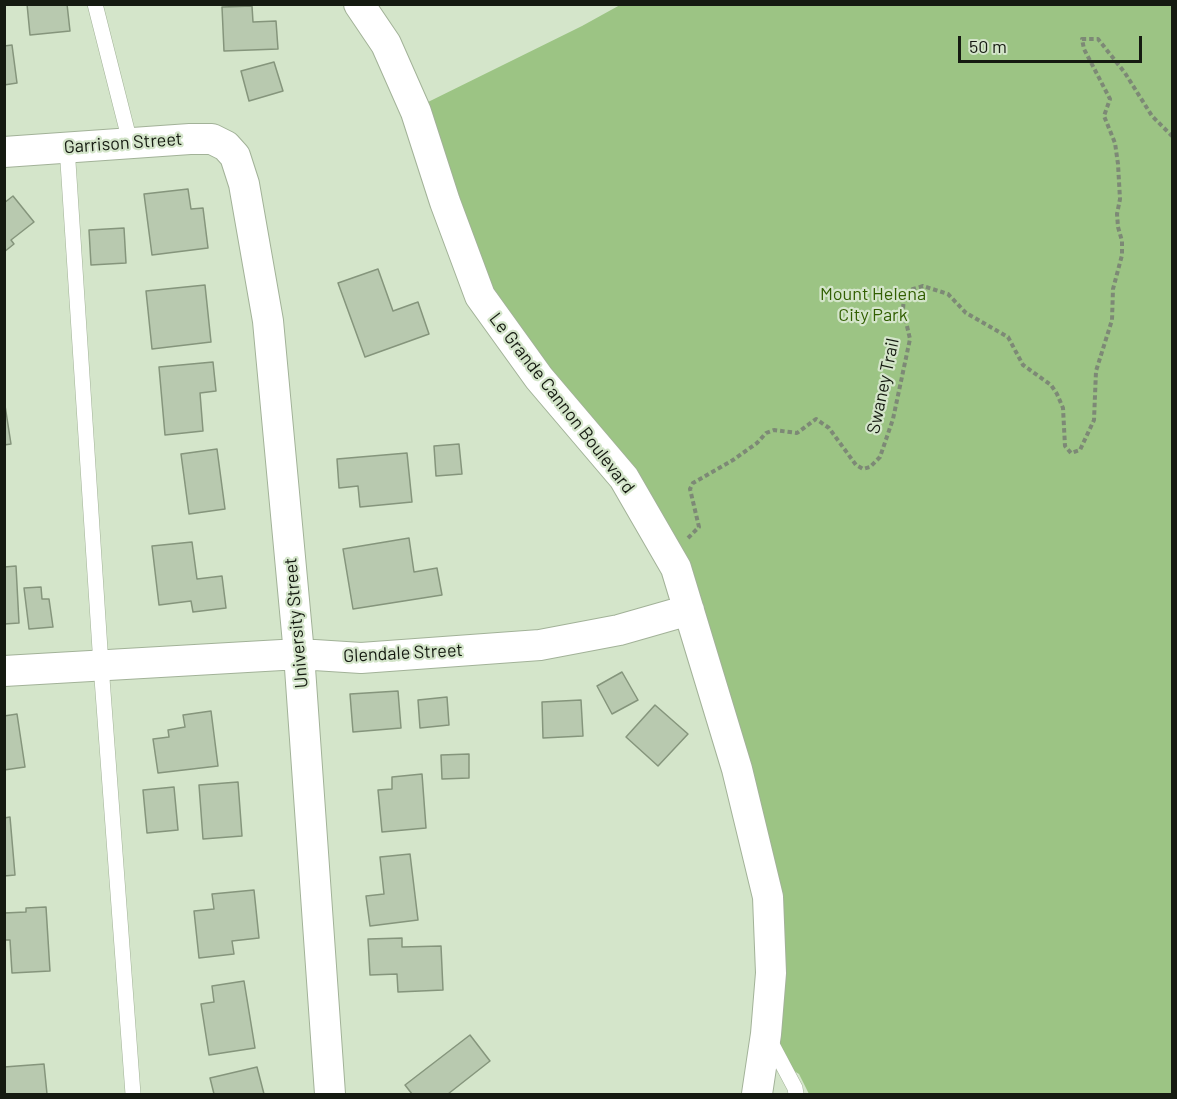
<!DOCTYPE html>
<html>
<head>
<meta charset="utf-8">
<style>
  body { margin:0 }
  #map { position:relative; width:1177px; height:1099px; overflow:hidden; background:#d4e5ca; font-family:Barlow,sans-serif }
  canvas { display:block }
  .frame { position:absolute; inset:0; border:6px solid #151a11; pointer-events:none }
  .scale { position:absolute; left:958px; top:36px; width:184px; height:27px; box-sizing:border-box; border:3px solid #151a11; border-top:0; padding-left:8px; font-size:18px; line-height:21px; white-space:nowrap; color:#151a11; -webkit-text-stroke:4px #d4e5ca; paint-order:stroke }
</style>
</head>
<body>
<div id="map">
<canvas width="1177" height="1099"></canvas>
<div class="frame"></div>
<div class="scale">50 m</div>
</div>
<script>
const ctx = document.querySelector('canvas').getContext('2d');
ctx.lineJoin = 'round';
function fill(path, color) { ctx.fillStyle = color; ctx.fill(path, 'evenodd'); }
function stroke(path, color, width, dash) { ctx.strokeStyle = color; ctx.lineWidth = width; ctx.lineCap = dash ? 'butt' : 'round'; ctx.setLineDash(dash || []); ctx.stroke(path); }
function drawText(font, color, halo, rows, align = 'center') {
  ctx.font = font + ' Barlow,sans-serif'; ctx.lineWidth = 4.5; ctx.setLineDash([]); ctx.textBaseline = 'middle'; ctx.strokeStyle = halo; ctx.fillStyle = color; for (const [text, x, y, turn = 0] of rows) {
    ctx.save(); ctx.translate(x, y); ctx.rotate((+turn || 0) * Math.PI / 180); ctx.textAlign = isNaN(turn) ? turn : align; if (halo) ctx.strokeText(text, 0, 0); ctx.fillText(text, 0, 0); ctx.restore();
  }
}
fill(new Path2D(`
  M620 5H1172V1094H809L799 1074 774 1059 782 978 693 585 491 298 424 104 582 26Z`), '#9cc484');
const building = new Path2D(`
  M27 4H67L70 31 30 35Z
  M252 6 253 22 276 21 278 49 224 51 222 7Z
  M12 45 17 83 4 85V46Z
  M274 62 283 91 249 101 241 71Z
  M188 189 191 209 203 208 208 248 152 255 144 194Z
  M13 196 34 222 11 240 14 244 4 252V203Z
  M124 228 126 263 91 265 89 230Z
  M378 269 393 311 418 302 429 334 365 357 338 283Z
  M205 285 211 342 152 349 146 291Z
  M213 362 216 391 200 393 203 431 165 435 159 367Z
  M4 399 11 444 4 445Z
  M459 444 462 474 436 476 434 446Z
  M217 449 225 509 189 514 181 454Z
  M407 453 412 502 360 507 358 486 339 488 337 459Z
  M409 538 414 572 437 568 442 595 353 609 343 549Z
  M192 542 197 579 222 576 226 608 193 612 191 601 159 605 152 546Z
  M16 566 19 623 4 624V567Z
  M41 587 42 599H49L53 627 29 629 24 588Z
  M622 672 638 700 612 714 597 686Z
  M398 691 401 728 353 732 350 694Z
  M447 697 449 725 420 728 418 700Z
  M581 700 583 736 543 738 542 702Z
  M655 705 688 734 658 766 626 737Z
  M211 711 218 766 158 773 153 739 169 737 168 730 185 727 183 715Z
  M17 714 25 767 4 770V716Z
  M469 754V778L442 779 441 755Z
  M422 774 426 828 382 832 378 790 392 789V777Z
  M238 782 242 836 203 839 199 785Z
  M174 787 178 830 147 833 143 790Z
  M10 817 15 875 4 876V818Z
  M410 854 418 920 370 926 366 896 384 894 380 857Z
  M254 890 259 938 232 941 234 954 199 958 194 911 214 909 212 894Z
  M46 907 50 971 12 973 10 940H4V913L26 912V908Z
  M402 938V947L441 946 443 990 398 992 397 974 370 975 368 939Z
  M244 981 255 1048 209 1055 201 1004 214 1002 212 986Z
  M470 1035 490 1061 448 1094H412L405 1085Z
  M44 1064 47 1094H4V1067Z
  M257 1067 264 1094H214L210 1078Z`);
fill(building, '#b8c9af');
stroke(building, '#85957c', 1.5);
const service = new Path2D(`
  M95 4 130 142
  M67 147 101 665 133 1094
  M769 1039 795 1088 796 1094`);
const minor = new Path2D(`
  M359 4 386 44 416 112 445 202 480 296 539 378 624 478 676 568 737 769 768 897 771 973 766 1034 757 1094
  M4 152 190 139H212L226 146 235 156 244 184 268 321 299 654 330 1094
  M4 671 299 654 361 658 540 645 619 630 689 610`);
stroke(service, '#a2b298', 16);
stroke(minor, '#a2b298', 32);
stroke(new Path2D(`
  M688 538 699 527 690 489 693 483 733 460 757 443 766 433 774 430 797 433 816 419 829 428 856 465 863 469 870 467 880 457 893 419 910 339 903 309 904 297 910 290 923 286 948 294 966 313 1008 337 1023 365 1051 385 1057 394 1063 408 1065 446 1071 453 1080 450 1094 420 1096 371 1112 320 1113 289 1122 255V241L1118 227 1117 214 1120 199 1118 164 1115 143 1104 116 1110 99 1084 49 1082 39H1098L1125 73 1152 116 1172 136`), '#7d8976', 4, [4.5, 3]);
stroke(service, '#fff', 15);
stroke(minor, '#fff', 30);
drawText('18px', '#151a11', '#d4e5ca', [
  ["Garrison Street",123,143,-4],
  ["Swaney Trail",883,386,-78],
  ["Le Grande Cannon Boulevard",562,403,52],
  ["University Street",296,623,-95],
  ["Glendale Street",403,653,-3]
]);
drawText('18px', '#325f02', '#d4e5ca', [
  ["Mount Helena",873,294],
  ["City Park",873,315]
]);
</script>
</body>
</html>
